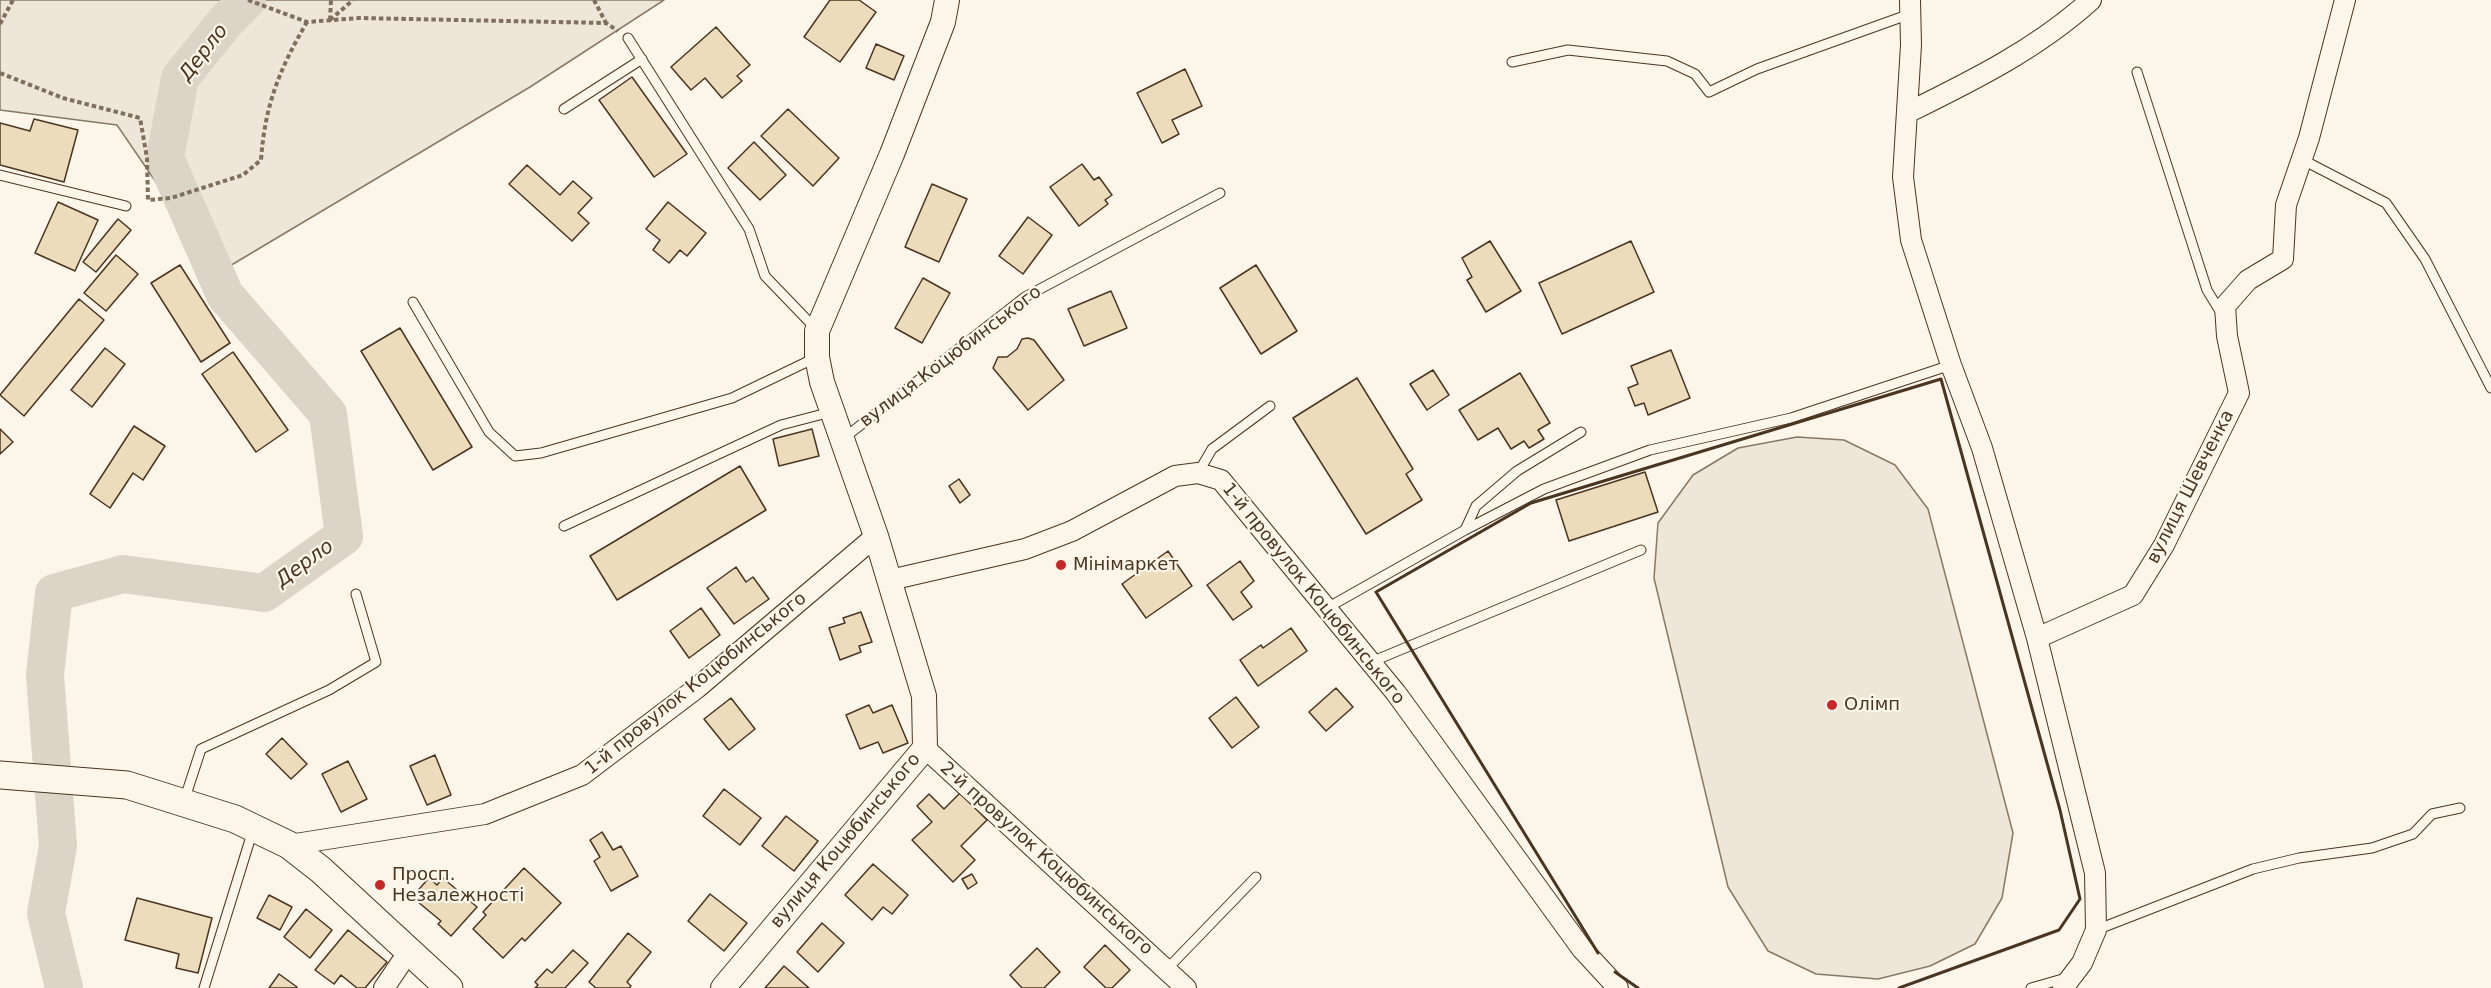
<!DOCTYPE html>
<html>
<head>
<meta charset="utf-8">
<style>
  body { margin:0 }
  canvas { display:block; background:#fbf6e9 }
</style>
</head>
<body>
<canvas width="2491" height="988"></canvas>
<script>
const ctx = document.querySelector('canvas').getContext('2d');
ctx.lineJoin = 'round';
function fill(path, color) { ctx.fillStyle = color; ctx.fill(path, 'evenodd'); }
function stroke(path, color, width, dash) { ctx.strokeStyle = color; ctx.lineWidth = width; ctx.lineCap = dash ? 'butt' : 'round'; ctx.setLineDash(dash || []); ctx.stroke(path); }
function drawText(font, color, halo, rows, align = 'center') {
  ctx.font = font + ' "DejaVu Sans",sans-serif'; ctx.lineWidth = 4.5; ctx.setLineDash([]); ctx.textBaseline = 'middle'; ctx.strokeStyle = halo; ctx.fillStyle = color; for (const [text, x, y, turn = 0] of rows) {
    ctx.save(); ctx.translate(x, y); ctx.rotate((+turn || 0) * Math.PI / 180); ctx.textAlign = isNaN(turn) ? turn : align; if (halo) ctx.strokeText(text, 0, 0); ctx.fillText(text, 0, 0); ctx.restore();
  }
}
const green = new Path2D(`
  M0 0H664L530 87 218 273 117 125 0 110Z
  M1797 437 1844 440 1895 465 1928 509 2013 833 2002 898 1975 944 1930 966 1878 979 1816 974 1768 951 1728 887 1654 578 1658 523 1693 475 1738 448Z`);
fill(green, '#ede6d9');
stroke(green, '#887966', 1.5);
stroke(new Path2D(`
  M64 988 46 913 58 846 45 675 54 593 123 574 264 593 344 536 328 414 225 295 165 158 180 78 226 21 247 0`), '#dcd4c6', 38);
const building = new Path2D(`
  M830 0H859L876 12 840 62 804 37Z
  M716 27 750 65 737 76 742 81 722 98 705 78 691 90 671 67Z
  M876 44 904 56 894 80 866 68Z
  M1185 69 1202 106 1172 120 1179 134 1162 143 1137 93Z
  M632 77 687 154 654 177 599 100Z
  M788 109 839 158 813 186 761 136Z
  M34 119 78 130 64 182 0 165V123L30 131Z
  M754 142 786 175 760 200 728 168Z
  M1082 164 1094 180 1099 177 1112 195 1105 200 1108 204 1079 226 1050 187Z
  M527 165 560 195 573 181 592 198 578 213 589 223 572 241 509 184Z
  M932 184 967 199 939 262 905 247Z
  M58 202 98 220 75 271 35 253Z
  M668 202 706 233 687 256 680 250 669 263 653 250 660 240 646 229Z
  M1028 217 1052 235 1023 274 999 256Z
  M118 219 131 230 96 272 83 262Z
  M1490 241 1521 291 1486 312 1467 280 1472 277 1462 258Z
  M1631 241 1654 292 1562 334 1539 283Z
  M116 255 138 274 106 311 84 293Z
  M180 265 230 343 201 362 151 283Z
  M1256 265 1297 331 1261 354 1220 288Z
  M923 278 950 293 922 343 895 328Z
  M1111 291 1127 328 1084 346 1068 309Z
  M79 299 104 320 24 416 0 395Z
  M400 328 472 447 433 470 361 351Z
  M1028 338 1034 340 1064 380 1028 410 993 368 998 357H1007L1017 349 1022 339Z
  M105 348 125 364 92 407 71 390Z
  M1671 350 1690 398 1648 415 1644 403 1635 406 1628 388 1638 384 1631 366Z
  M233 352 288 430 256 452 202 374Z
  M1433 370 1449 395 1427 410 1410 384Z
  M1520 373 1550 423 1538 430 1544 439 1529 448 1524 441 1511 449 1498 428 1478 440 1459 410Z
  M1357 378 1413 469 1406 474 1422 500 1366 534 1293 418Z
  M134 426 165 446 143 480 133 473 110 508 90 494Z
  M0 429 13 442 0 454Z
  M812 429 819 456 779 466 773 439Z
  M740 466 766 510 617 600 590 556Z
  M1645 472 1658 512 1569 541 1556 500Z
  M959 479 970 495 960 503 949 486Z
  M1168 551 1192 586 1146 618 1122 584Z
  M1240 561 1254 581 1241 592 1252 607 1233 620 1207 585Z
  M736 567 746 582 753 577 769 599 734 624 707 588Z
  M701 608 720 635 689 658 670 631Z
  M861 612 872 642 859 646 861 652 840 660 829 628 845 623 843 618Z
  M1291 628 1307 651 1258 686 1240 660 1261 645 1263 648Z
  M1336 688 1353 707 1326 731 1309 712Z
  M1236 697 1259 727 1232 748 1209 718Z
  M731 698 755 729 729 750 704 719Z
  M869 705 873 713 892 705 908 743 883 753 878 742 860 749 846 715Z
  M282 738 307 764 291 779 266 754Z
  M435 755 451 795 427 805 410 766Z
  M348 761 367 799 341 812 322 774Z
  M724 789 761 818 740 845 703 816Z
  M960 793 987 820 961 846 975 860 953 882 912 840 932 822 917 806 929 794 944 809Z
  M786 816 818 841 794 871 762 846Z
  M602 832 613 850 621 846 638 876 611 891 594 861 600 857 590 840Z
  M873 864 908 895 892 914 883 907 872 920 845 895Z
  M524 868 561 903 525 941 522 938 503 958 473 929 486 915 483 912Z
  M972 874 977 883 968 889 962 879Z
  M429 878 437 885 443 878 477 907 451 936 438 924 441 921 412 897Z
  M710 894 747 923 724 951 688 921Z
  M269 895 292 907 280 930 257 918Z
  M137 898 212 918 198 973 176 968 179 954 125 940Z
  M306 909 332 930 310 958 284 937Z
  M822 923 844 943 818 972 797 952Z
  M348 930 387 962 365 988H357L341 975 334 984 315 970Z
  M628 933 651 952 627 982 631 986 629 988H596L589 982Z
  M1105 945 1130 970 1112 988H1106L1084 967Z
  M1037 948 1060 972 1044 988H1022L1010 975Z
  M573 950 588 963 565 988H535L538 985 535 982 547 969 552 973Z
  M784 966 809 988H765Z
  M279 974 297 987 296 988H269Z`);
fill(building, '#ecdcbc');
stroke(building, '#4a3520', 1.5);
const service = new Path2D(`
  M628 38 749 229 765 276 816 329
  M1512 62 1568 50 1667 61 1695 74 1709 92 1757 69 1910 14
  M2137 72 2207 290 2221 313
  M564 109 642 59
  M2301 159 2386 203 2425 259 2491 388
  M0 175 126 206
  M413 302 489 432 515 456 541 453 732 398 817 357
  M844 438 1025 297 1220 193
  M1198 473 1212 449 1270 406
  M564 526 781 425 831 412
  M1465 530 1476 506 1517 471 1581 432
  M1327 608 1465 530 1544 489 1650 450 1791 418 1951 365
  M1371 662 1641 550
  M184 801 201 749 329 690 376 662 356 594
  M2096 930 2253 869 2299 858 2372 848 2413 834 2432 814 2460 808
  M1167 969 1256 877
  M204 988 253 830
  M2031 988 2066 978`);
const minor = new Path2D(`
  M1910 0 1911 45 1903 177 1911 240 1951 365 1982 448 2037 638 2095 873 2096 930 2082 963 2063 988
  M1907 113C1972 81 2037 49 2091 0
  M890 580 1025 549 1072 531 1175 476 1198 473 1221 480 1396 693 1582 949 1618 988
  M2037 638 2133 595 2164 545 2239 393 2227 336 2225 306 2248 280 2283 259 2286 205 2309 138 2345 0
  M925 748 1186 988
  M289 845 485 814 582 775 697 688 876 536
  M384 988 409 951`);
const tertiary = new Path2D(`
  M723 988 925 748 924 696 876 536 822 382 817 357V331L892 154 943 22 947 0`);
const secondary = new Path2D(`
  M0 775 127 785 235 819 289 845 321 870 449 988`);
stroke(service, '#4a3520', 11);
stroke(minor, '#4a3520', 22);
stroke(tertiary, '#4a3520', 26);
stroke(secondary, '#4a3520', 29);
stroke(new Path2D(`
  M248 0 307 22 359 18 606 23 618 31
  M594 0 606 23
  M330 20 353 0
  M330 20 331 0
  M0 24 13 0
  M0 73 63 98 140 118 147 158 148 200 171 198 243 175 261 160C265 105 279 70 307 22`), '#7f6f5c', 4, [4.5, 3]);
stroke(service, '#fbf6e9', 9);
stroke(minor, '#fbf6e9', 20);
stroke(tertiary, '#fbf6e9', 24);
stroke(secondary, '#fbf6e9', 27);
stroke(new Path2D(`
  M1598 953 1376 592 1531 503 1941 379 2060 810 2080 899 2059 930 1899 988
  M1615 972 1638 988`), '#4a3520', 3);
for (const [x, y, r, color] of [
  [1061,565,6,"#c62828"],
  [1832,705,6,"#c62828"],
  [380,885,6,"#c62828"]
]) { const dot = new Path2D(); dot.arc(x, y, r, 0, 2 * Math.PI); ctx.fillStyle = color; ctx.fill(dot); stroke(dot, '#fbf6e9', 2); }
drawText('18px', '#4a3520', '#fbf6e9', [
  ["вулиця Коцюбинського",951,357,-37],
  ["вулиця Шевченка",2191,487,-63],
  ["1-й провулок Коцюбинського",1313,594,51],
  ["1-й провулок Коцюбинського",696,684,-39],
  ["вулиця Коцюбинського",846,841,-50],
  ["2-й провулок Коцюбинського",1046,859,42]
]);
drawText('18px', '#4a3520', '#fbf6e9', [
  ["Мінімаркет",1073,565],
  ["Олімп",1844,705],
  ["Просп.",392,875],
  ["Незалежності",392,896]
], 'left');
drawText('italic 20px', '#4a3520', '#fbf6e9', [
  ["Дерло",204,53,-52],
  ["Дерло",305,564,-36]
]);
</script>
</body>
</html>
